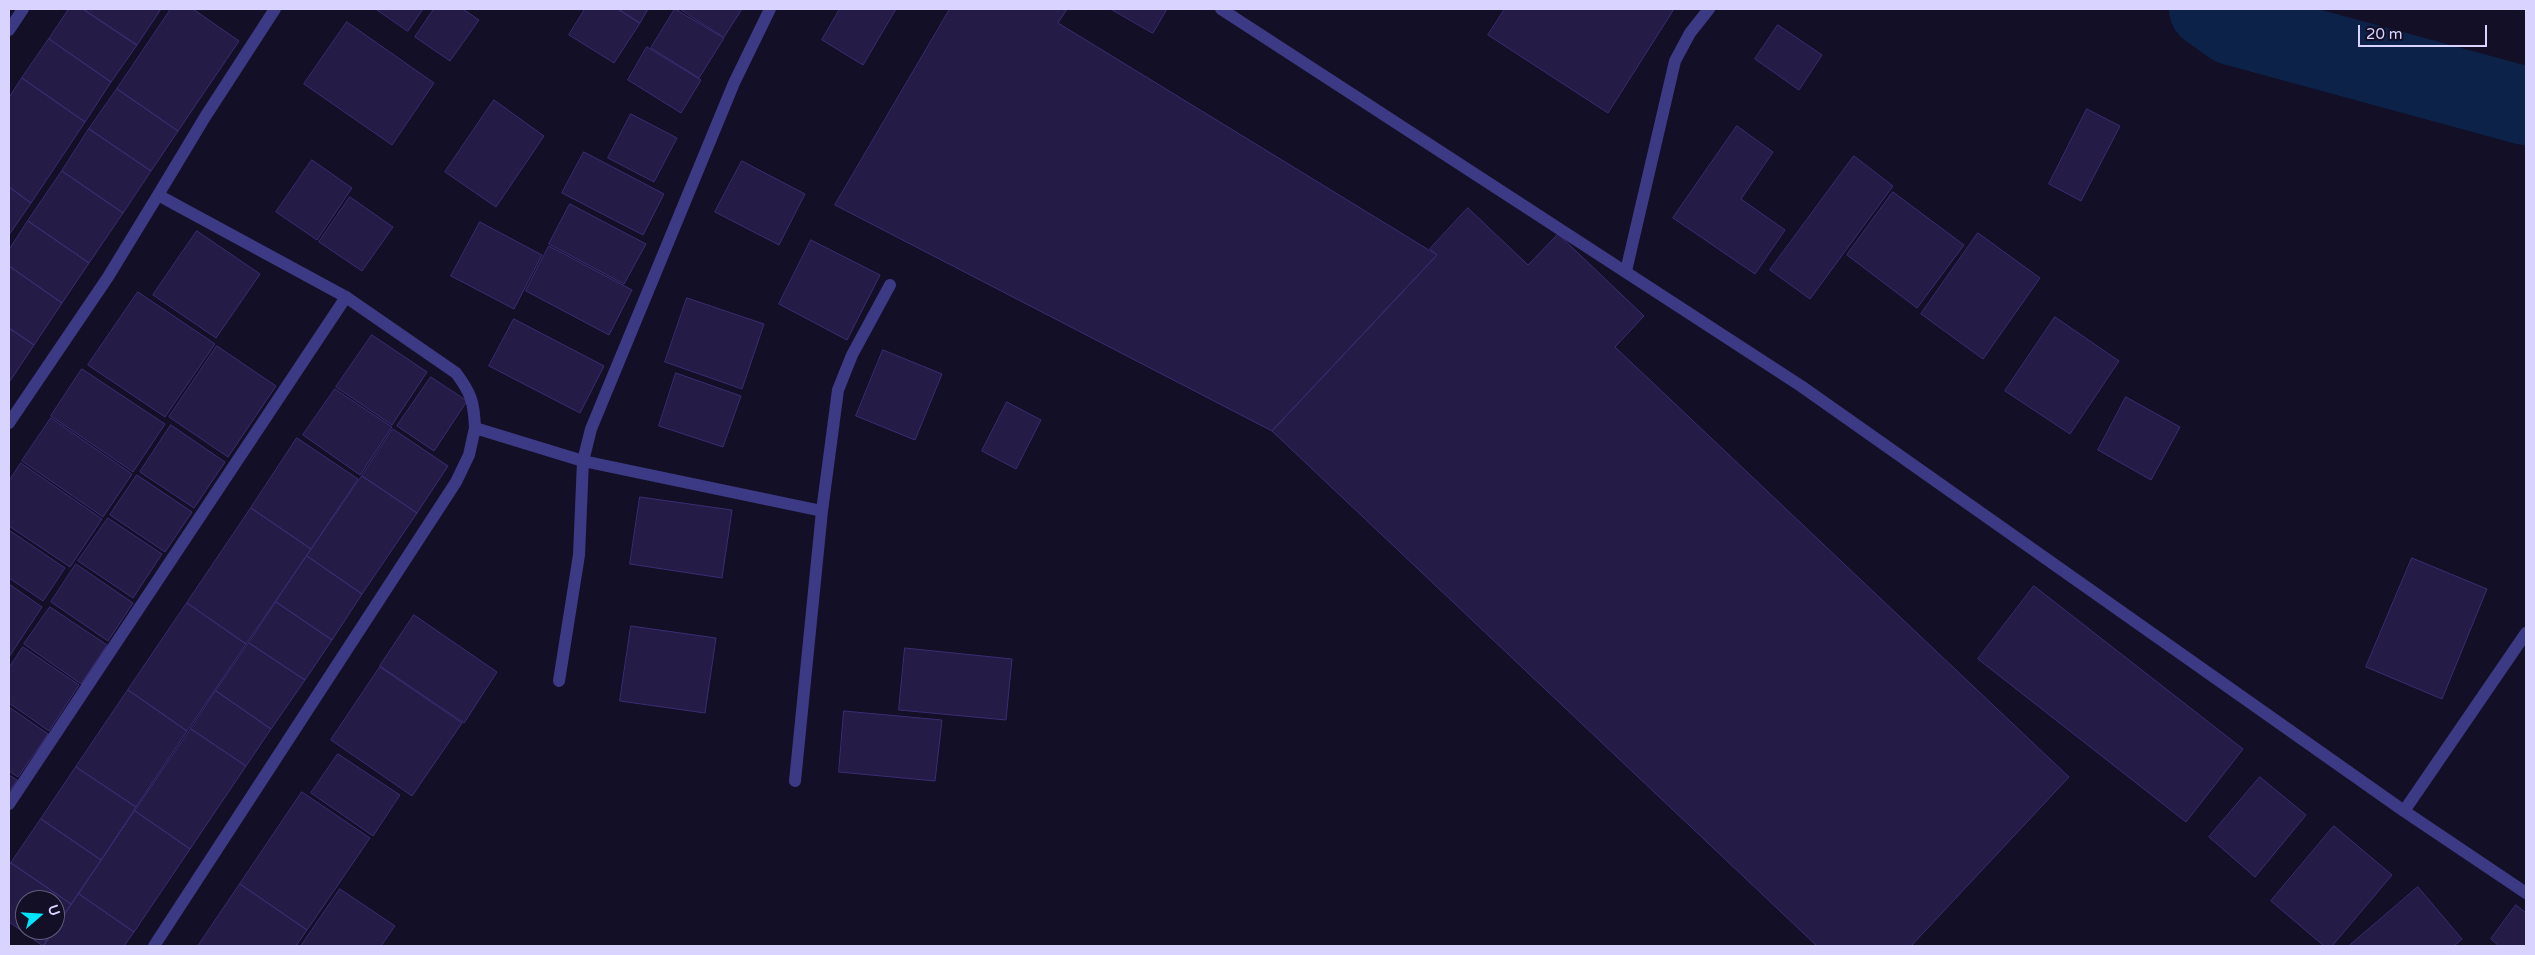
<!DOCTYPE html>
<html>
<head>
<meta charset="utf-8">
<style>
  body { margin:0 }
  #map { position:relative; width:2535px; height:955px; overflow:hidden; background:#130f26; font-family:"Varela Round",sans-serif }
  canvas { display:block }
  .frame { position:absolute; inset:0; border:10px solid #d9d4ff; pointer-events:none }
  .north { position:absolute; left:15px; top:890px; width:50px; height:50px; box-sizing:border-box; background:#130f26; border:1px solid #625e7d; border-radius:50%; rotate:71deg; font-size:14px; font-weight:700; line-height:20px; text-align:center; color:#d9d4ff }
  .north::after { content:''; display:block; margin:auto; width:18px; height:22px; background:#00e5ff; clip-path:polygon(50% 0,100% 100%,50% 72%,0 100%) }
  .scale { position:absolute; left:2358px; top:25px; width:129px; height:22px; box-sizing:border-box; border:2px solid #d9d4ff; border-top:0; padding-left:6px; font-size:15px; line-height:18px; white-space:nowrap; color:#d9d4ff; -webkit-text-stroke:4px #130f26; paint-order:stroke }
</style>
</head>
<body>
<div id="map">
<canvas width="2535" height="955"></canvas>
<div class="frame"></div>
<div class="north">U</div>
<div class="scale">20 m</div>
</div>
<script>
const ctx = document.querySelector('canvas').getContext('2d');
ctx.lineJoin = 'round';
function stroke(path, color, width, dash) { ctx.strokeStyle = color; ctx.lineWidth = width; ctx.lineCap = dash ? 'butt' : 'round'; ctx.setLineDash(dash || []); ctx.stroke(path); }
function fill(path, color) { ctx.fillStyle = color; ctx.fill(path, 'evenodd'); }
stroke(new Path2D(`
  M2208 9 2232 26 2526 106`), '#0c2248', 78);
const building = new Path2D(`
  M69 9H83L137 45 111 82 49 39Z
  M83 9H161L137 45Z
  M171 9H193L239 41 178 131 117 89Z
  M376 9H423L408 31Z
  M434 9H463L479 20 450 61 415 37Z
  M585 9H618L640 23 614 63 569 35Z
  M618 9H648L640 23Z
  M675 9 724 38 699 78 651 48Z
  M680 9H742L724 37Z
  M840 9H896L863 65 822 40Z
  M950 9H1067L1058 23 1437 255 1272 431 835 205Z
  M1111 9H1167L1153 33Z
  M1505 9H1674L1608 113 1488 35Z
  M347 22 434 83 392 145 304 84Z
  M1778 25 1822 55 1799 90 1755 59Z
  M49 39 111 82 85 122 22 78Z
  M647 47 701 80 681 113 628 80Z
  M22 78 85 122 31 203 9 187V98Z
  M117 89 178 131 151 171 89 129Z
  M494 100 544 136 496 207 445 172Z
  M2087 109 2120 126 2081 201 2049 184Z
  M631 114 677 138 654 182 608 158Z
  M1737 126 1773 152 1741 199 1785 230 1755 274 1673 218Z
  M89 129 151 171 123 213 62 171Z
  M584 152 664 194 643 235 562 193Z
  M1854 156 1893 186 1810 299 1770 270Z
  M312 160 352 188 317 240 276 212Z
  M742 161 805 194 779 245 715 212Z
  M62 171 123 213 89 263 28 221Z
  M9 187 31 203 9 235Z
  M1893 192 1964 245 1917 308 1847 255Z
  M350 197 393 227 362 271 319 242Z
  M570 204 646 244 624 284 549 244Z
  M1468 208 1528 265 1558 234 1644 316 1615 347 2069 777 1911 946H1817L1272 431 1437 255 1430 249Z
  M28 221 89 263 62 303 9 266V250Z
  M480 222 542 255 514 309 451 276Z
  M197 231 260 274 216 338 153 295Z
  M1978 233 2040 278 1983 359 1921 314Z
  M811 240 880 275 847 340 779 304Z
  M549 246 632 290 609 335 526 291Z
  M9 266 62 303 34 345 9 328Z
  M138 292 215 344 165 417 88 365Z
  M687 298 764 324 742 389 665 362Z
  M2055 317 2119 361 2070 434 2005 391Z
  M514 319 604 366 580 413 489 366Z
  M9 328 34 345 10 381 9 380Z
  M372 335 427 372 392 425 336 387Z
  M217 346 276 386 228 457 169 417Z
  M883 350 942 374 915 440 856 416Z
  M82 369 165 424 133 472 51 416Z
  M676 373 741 396 723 447 659 426Z
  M431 377 467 401 434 451 397 426Z
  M335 389 392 427 360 475 303 435Z
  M2126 397 2180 427 2151 480 2098 450Z
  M1007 402 1041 420 1016 469 982 451Z
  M51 418 132 474 103 517 22 461Z
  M171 425 225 462 194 508 140 472Z
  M393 429 448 466 417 513 362 476Z
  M297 438 358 479 311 549 251 508Z
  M21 463 102 519 70 567 9 526V481Z
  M137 475 192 512 165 552 110 515Z
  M362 476 417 513 362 594 307 556Z
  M640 497 732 510 722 578 630 564Z
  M251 508 311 549 246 644 187 603Z
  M108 518 162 554 133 598 78 561Z
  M9 530 65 568 43 601 9 578Z
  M307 556 362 594 332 640 276 602Z
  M2412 558 2487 589 2442 699 2366 667Z
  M76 564 133 603 108 641 51 602Z
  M9 584 42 607 9 657Z
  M2034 586 2243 749 2186 822 1978 659Z
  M276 602 332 640 305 680 249 643Z
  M187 603 246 644 187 731 128 690Z
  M50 607 107 645 81 684 24 644Z
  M414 615 497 672 464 723 380 666Z
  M631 626 716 638 705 713 620 701Z
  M249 643 305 680 271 729 216 691Z
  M23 647 79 685 49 731 9 703V668Z
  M905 648 1012 659 1006 720 899 710Z
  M380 667 462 723 412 796 331 740Z
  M128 690 187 731 136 807 76 767Z
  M216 691 271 729 246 766 191 729Z
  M9 707 48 734 18 777 9 771Z
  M844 711 942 720 935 781 839 772Z
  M191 729 246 766 190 849 135 811Z
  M338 754 400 795 373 836 311 793Z
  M76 767 136 807 101 860 41 819Z
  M9 775 17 780 9 792Z
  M2260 777 2306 815 2255 877 2209 837Z
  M302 792 370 838 307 930 240 884Z
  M135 811 190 849 134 932 79 894Z
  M41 819 101 860 71 904 11 863Z
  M2334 826 2392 875 2332 946H2324L2271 901Z
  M11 863 71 904 55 927V900H25V930H53L43 946 9 922V866Z
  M240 884 307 930 296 946H198Z
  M2418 887 2462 939 2454 946H2349Z
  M340 889 395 926 381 946H301Z
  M79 894 134 932 124 946H44Z
  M2516 905 2526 913V946H2499L2491 939Z`);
fill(building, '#241b47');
stroke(building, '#3b2d73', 1);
stroke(new Path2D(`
  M1626 271 1675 61 1690 33 1709 9
  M9 804 346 297`), '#3d3a85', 12);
stroke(new Path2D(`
  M1221 9 1801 386 2404 811 2526 893
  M9 30 23 9
  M158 195 205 117 275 9
  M9 423 108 277 158 195 346 297 456 373C471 393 474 402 475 428
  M822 511 838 390 852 355 890 285
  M559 681 579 555 583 461 591 429 734 83 770 9
  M2404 811 2526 633
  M154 946 456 482 469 455 475 428 583 461 822 511 795 781`), '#3d3a85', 12);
</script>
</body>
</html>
